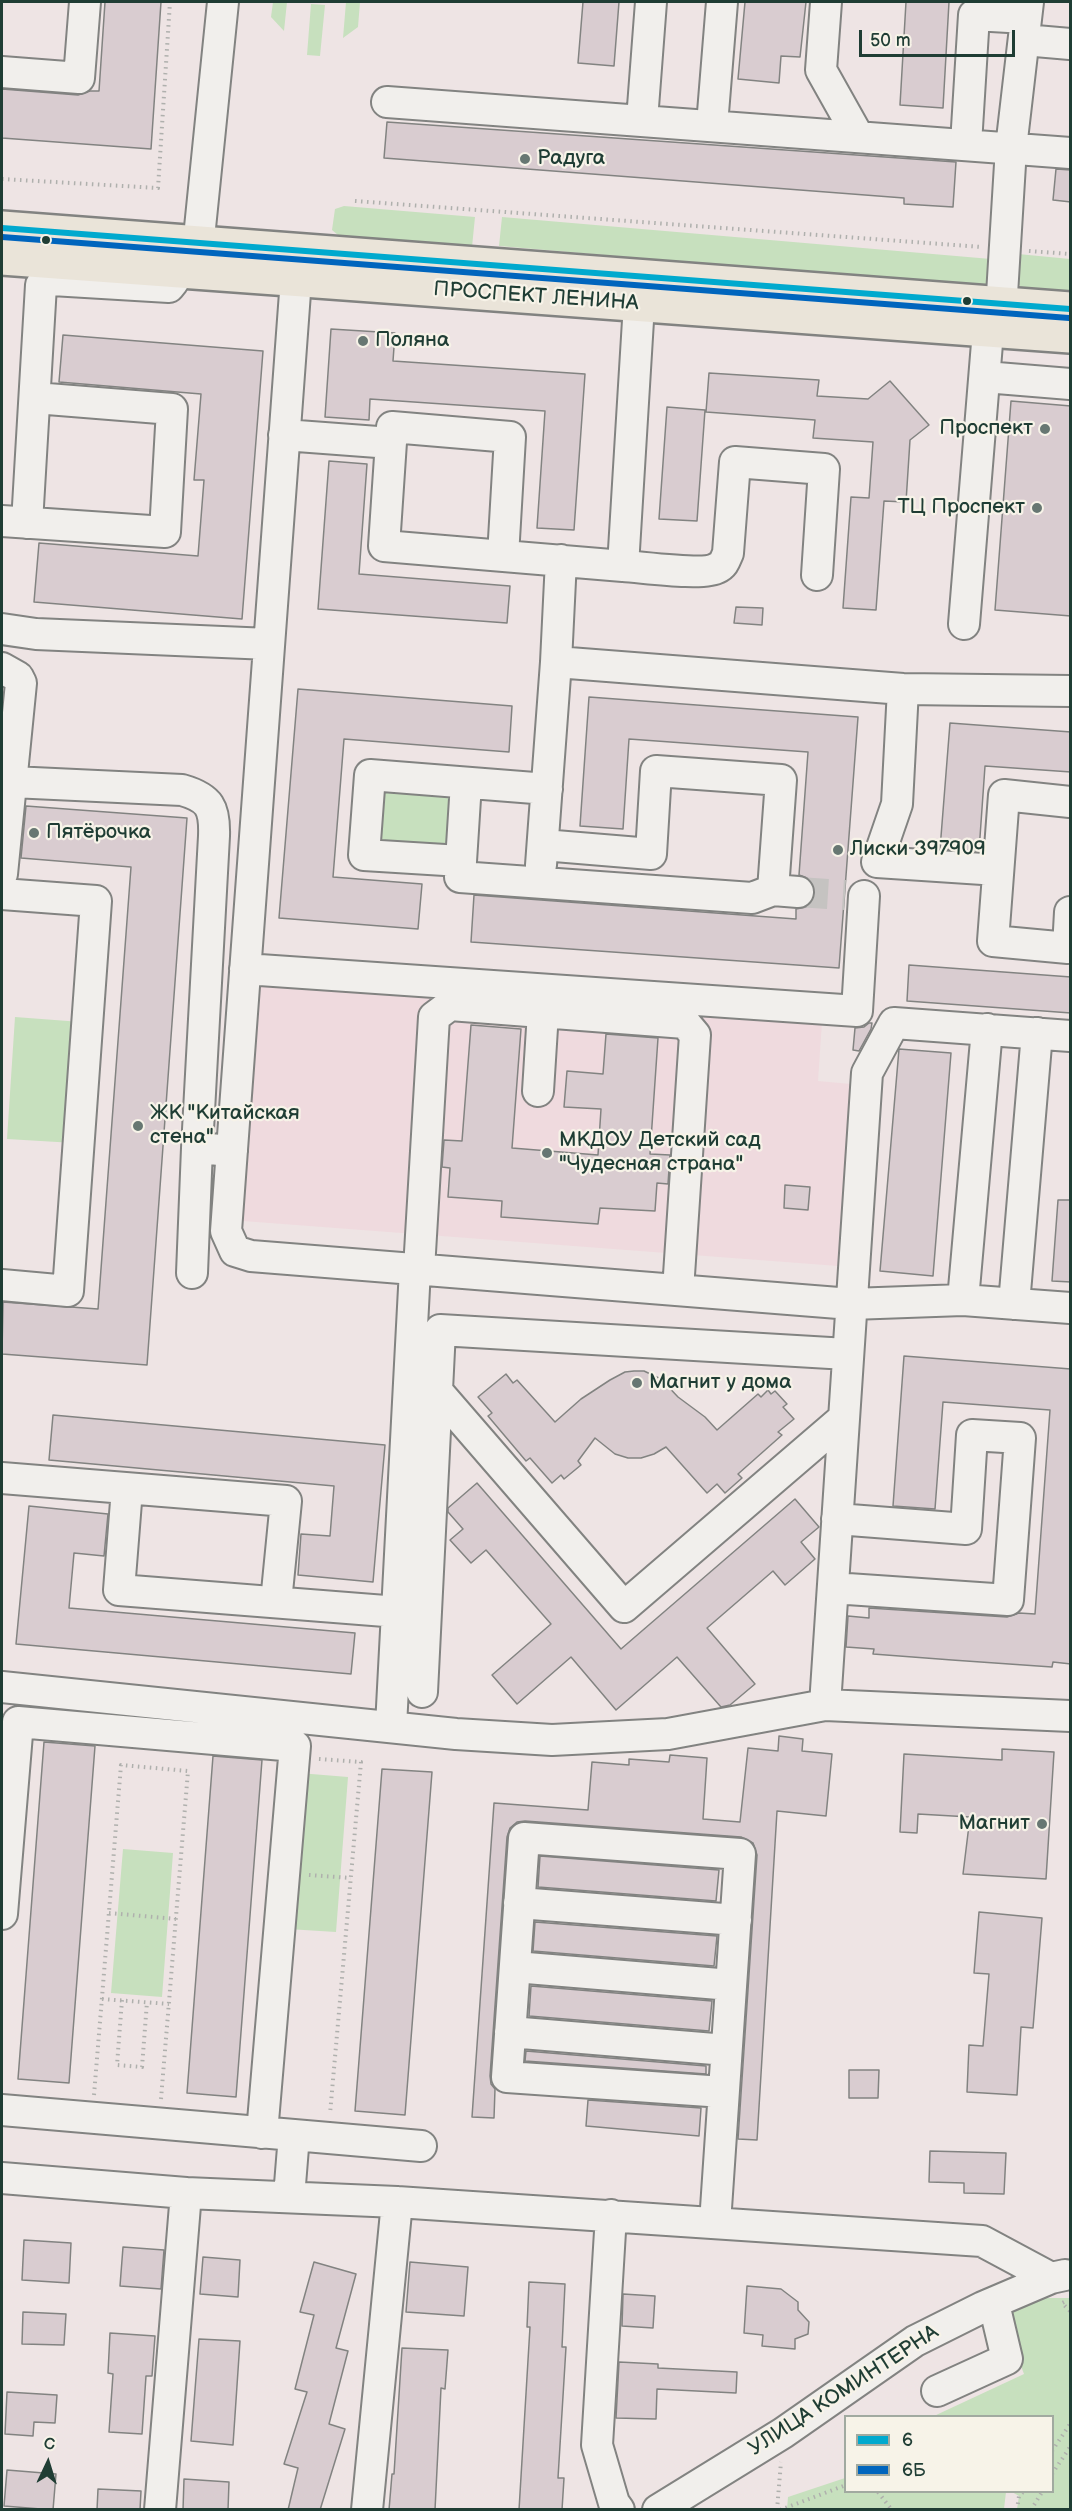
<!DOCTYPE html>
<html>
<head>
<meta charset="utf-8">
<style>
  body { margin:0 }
  #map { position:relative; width:1072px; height:2511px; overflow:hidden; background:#eee4e4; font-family:"Balsamiq Sans",sans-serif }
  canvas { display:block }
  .frame { position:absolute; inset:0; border:3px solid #1f3d34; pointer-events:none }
  .legend { position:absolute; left:844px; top:2415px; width:210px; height:78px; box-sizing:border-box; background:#f7f3e8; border:2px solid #a1aaa0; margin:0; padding:8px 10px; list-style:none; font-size:18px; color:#1f3d34 }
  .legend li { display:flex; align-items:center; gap:12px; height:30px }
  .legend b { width:30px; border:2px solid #a1aaa0 }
  .north { position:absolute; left:18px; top:2433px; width:60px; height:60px; -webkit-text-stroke:4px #f7f3e8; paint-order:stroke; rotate:4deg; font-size:16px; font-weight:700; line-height:24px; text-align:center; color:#1f3d34 }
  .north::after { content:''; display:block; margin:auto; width:21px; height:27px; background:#1f3d34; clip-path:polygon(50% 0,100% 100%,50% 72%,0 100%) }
  .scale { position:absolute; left:859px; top:30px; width:156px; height:27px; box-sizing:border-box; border:3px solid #1f3d34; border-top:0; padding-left:8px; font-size:18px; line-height:21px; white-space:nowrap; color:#1f3d34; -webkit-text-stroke:4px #f7f3e8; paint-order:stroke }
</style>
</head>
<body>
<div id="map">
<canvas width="1072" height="2511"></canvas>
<div class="frame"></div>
<ul class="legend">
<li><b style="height:8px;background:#00a9ce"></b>6</li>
<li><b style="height:8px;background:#0065bd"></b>6Б</li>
</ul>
<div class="north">С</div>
<div class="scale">50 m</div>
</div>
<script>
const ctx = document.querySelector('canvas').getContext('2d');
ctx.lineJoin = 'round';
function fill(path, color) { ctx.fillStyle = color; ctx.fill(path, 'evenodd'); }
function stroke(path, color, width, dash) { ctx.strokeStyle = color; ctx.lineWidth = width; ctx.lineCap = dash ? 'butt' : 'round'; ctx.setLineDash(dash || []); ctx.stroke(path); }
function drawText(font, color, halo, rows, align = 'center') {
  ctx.font = font + ' "Balsamiq Sans",sans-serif'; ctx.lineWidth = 4.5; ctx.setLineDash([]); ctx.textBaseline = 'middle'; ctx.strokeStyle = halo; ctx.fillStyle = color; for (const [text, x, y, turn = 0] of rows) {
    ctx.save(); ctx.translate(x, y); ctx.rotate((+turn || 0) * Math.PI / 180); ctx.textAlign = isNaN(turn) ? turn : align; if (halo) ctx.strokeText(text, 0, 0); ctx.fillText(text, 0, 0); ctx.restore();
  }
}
fill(new Path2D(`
  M261 980 822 1022 818 1081 851 1084 838 1266 243 1221Z`), '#efdade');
fill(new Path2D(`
  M273 2H287L284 31 271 17Z
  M346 2H360L358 27 343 38Z
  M311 4 325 5 320 56 307 55Z
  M344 206 475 217 472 247 338 235 332 230 335 209Z
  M502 217 991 259 997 266 987 288 499 246Z
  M1018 254 1070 259V292L1021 287 1012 276Z
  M375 782 461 788 457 855 368 850Z
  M15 1017 81 1022 74 1143 7 1139Z
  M299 1773 348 1777 336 1932 288 1929Z
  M123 1849 173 1853 162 1997 111 1993Z
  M1043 2298H1070V2509H1017L1019 2496 1012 2492H1052V2416H934L1024 2374 1001 2313Z
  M845 2478 846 2492H1006L1004 2509H787L788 2497Z`), '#c7e0be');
const building = new Path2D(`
  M105 2H161L151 149 2 138V89L78 95 90 91H99Z
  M583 2H619L614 66 578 63Z
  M745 2H806L800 57 781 56 779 83 738 79Z
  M906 2H949L943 108 900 105Z
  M387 122 956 162 953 207 904 204V198L384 158Z
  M1056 169 1071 170V202L1053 200Z
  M331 329 395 333 393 361 585 374 574 530 537 528 545 411 370 399 369 420 325 417Z
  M63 335 263 351 242 619 34 602 39 543 198 556 204 480H194L201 394 59 382Z
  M709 373 819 380 817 396 868 399 890 381 929 425 910 440 906 502 884 501 876 610 843 608 851 497 869 498 873 442 813 438 815 420 706 412Z
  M1011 401 1071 406V616L995 610Z
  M667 407 705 410 697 521 659 519Z
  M329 461 367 464 359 574 510 586 507 623 318 609Z
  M736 607 763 608 762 625 734 623Z
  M298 689 512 706 509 752 344 739 333 877 422 884 418 929 279 918Z
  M589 697 858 717 839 968 471 942 474 895 796 919V909L806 907 812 901 815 893 813 884 807 878 799 875 808 752 629 739 623 829 580 826Z
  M950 723 1071 732V772L985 766 979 851 940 849Z
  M26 806 187 818 147 1365 2 1354 3 1302 98 1309 131 867 21 858Z
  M909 965 1071 977V1013L907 1001Z
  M869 1023H872L871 1029 859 1051 853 1050 855 1028 864 1027Z
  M471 1025 521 1029 512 1148 598 1155 601 1109 564 1107 567 1071 603 1074 606 1034 658 1038 650 1154 670 1155 668 1184 657 1183 655 1211 600 1208 598 1224 501 1217 502 1201 448 1197 450 1168 442 1167 444 1140 462 1141Z
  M899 1049 951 1053 933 1276 880 1271Z
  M785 1185 810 1187 808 1210 784 1208Z
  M1058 1200H1071V1282L1052 1281Z
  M904 1356 1071 1369V1664L1053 1662 1052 1667 952 1660 873 1654 874 1649 846 1647 848 1616 869 1618V1608L1007 1617 1019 1613 1035 1614 1050 1410 943 1402 935 1509 893 1506Z
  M634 1371H644L661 1379 678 1397 705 1417 717 1430 758 1394 761 1397 768 1390 771 1394 775 1391 787 1404 783 1407 794 1419 778 1432 782 1435 738 1474 742 1478 725 1493 717 1484 707 1493 666 1447 654 1454 641 1458H628L615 1454 595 1438 578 1461 581 1465 564 1479 561 1475 552 1483 530 1458 526 1461 488 1416 492 1413 478 1397 506 1374 513 1383 517 1380 555 1422 581 1399 610 1380 625 1372Z
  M53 1415 385 1445 373 1582 298 1575 301 1534 330 1536 334 1486 49 1460Z
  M477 1483 621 1649 795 1499 819 1527 801 1542 815 1559 785 1585 773 1571 707 1628 755 1684 730 1705 721 1707 677 1657 616 1710 571 1657 517 1704 492 1675 551 1624 486 1550 471 1563 450 1540 463 1529 448 1512V1508Z
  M29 1506 108 1514 104 1556 74 1553 69 1608 355 1633 351 1674 16 1644Z
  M779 1736 803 1739 802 1751 832 1754 826 1816 777 1811 757 2140 738 2139 757 1855 753 1843 741 1837 525 1821 517 1822 510 1828 507 1837 490 2076 491 2084 495 2089 494 2118 472 2117 494 1803 588 1810 592 1762 629 1765V1759L669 1762 670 1755 707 1758 703 1819 740 1822 748 1748 778 1751Z
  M44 1742 95 1746 69 2083 18 2079Z
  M1002 1749 1054 1752 1046 1879 963 1874 970 1817 918 1814 917 1833 900 1832 904 1754 1002 1760Z
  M213 1756 262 1760 236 2097 187 2093Z
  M382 1769 432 1772 405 2115 355 2111Z
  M540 1856 719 1870 716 1901 538 1887Z
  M979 1912 1042 1918 1033 2028 1021 2027 1017 2095 967 2092 969 2045 983 2046 989 1974 974 1973Z
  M535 1922 717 1936 714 1966 533 1951Z
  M531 1986 712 2001 709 2031 529 2016Z
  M526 2051 706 2066V2074L525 2061Z
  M849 2070H879L878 2098H849Z
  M588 2100 701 2108 699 2136 586 2126Z
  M930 2151 1006 2153 1004 2194 964 2193V2183L929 2182Z
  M24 2240 71 2243 69 2283 22 2280Z
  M123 2247 164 2250 161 2289 120 2286Z
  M203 2257 240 2260 238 2297 200 2294Z
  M314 2262 356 2274 336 2348 348 2351 329 2424 345 2429 320 2510H288L298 2468 284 2464 307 2392 295 2389 314 2315 300 2312Z
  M410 2262 468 2267 464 2316 406 2312Z
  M529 2282 565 2284 562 2347H566L558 2478H564L562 2510H519L530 2327H527Z
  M747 2286 781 2289 798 2302V2310L809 2322 808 2334 795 2339V2349L762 2346 763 2335 744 2333Z
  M623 2294 655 2296 653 2328 622 2326Z
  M23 2312 66 2314 64 2345 22 2344Z
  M110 2333 155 2336 152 2376H146L142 2434 109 2432 113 2374 108 2373Z
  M199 2339 240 2341 233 2445 191 2441Z
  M402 2348 448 2350 445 2389 441 2388 435 2510H389L392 2474H394Z
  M619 2362 658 2364V2368L737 2372 736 2393 657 2389 656 2419 616 2418Z
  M7 2392 57 2395 55 2423 34 2422 33 2436 5 2434Z
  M7 2470 56 2474 53 2510 4 2506Z
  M184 2479 229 2482 228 2510H183Z
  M98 2489 141 2491 140 2510H97Z`);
fill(building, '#d9ccd0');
stroke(building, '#828381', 1.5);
stroke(new Path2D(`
  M798 892 845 895`), '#c5c3c1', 30, [30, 15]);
const minor = new Path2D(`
  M826 2 821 70 858 136
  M1024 40 1070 44
  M2 72 79 78 85 2
  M387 102 1070 153
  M642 120 651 2
  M712 125 722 2
  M966 144 974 15 1026 18
  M196 267 223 2
  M296 279 226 1231 235 1251 251 1256 851 1304 963 1300 1070 1308
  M639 304 623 566C642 567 704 576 717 568 724 565 725 560 728 553L735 462 824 469 817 575
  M1000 327 1011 148 1028 2
  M985 377 1070 384
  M284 435 391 443
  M2 521 165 532 172 409 35 398
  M27 523 41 285 44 281 52 280 169 287 173 282 174 270
  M503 556 510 437 392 427 384 546 623 566
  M964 624 988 331
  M2 629 36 634 269 644
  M556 662 903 689 1070 691
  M2 668 18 677 21 683 2 874
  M903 689 897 804 877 862 998 870
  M12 782 182 790C210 798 215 808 214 836L197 1148 232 1151
  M466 783 460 877 752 898 773 890 798 892
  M1070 802 1004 795 993 941 1068 948 1070 912
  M543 845 651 854 656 771 781 780 773 890
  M461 861 364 855 370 775 547 789
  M541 865 556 662 561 560
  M2 894 96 901 68 1291 2 1285
  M245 969 857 1011 864 896
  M538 1091 543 1012
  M419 1269 434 1017 450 1005 685 1023 695 1035 678 1290
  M192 1273 197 1148
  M963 1300 987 1029
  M1014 1304 1037 1033
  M437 1391 624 1607 843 1419
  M2 1478 286 1501 276 1602
  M127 1489 119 1590 398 1612
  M833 1588 1008 1600 1020 1438 972 1435 966 1529 837 1519
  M2 1687 456 1734 552 1740 668 1734 825 1705 1070 1716
  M422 1692 440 1330 847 1354
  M825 1705 867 1073 894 1023 1070 1036
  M391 1726 415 1269
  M519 1903 736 1920
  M2 1914 18 1722 295 1746 262 2133
  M515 1967 731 1985
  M510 2032 726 2050
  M2 2110 294 2135 289 2197
  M294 2135 421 2146
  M2 2178 186 2193 397 2202 982 2241 1051 2278
  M611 2215 597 2445 614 2503 619 2510
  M715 2223 740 1854 524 1838 507 2077 723 2092
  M937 2391 1007 2359 994 2304
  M160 2510 186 2193
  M367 2510 397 2202
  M658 2510 783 2433 915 2341 983 2307 1051 2278 1065 2275`);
const major = new Path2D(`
  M2 228 1070 309
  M2 258 1070 336`);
stroke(minor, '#828381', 34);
stroke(major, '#828381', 38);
stroke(new Path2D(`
  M2 179 158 188 170 2
  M355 201 982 247
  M1029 251 1070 254
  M319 1759 361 1762 330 2114
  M309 1875 351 1878
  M109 1913 176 1919
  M102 1999 169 2004
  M122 2000 117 2065 142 2067 147 2002
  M94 2095 121 1765 188 1771 161 2099
  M1064 2302 1062 2303 1070 2311
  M1052 2451 1070 2424
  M1052 2474 1070 2447
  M878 2492 892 2510
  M777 2510 781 2462
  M780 2510 846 2485
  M1017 2510 1019 2496 1023 2492
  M1031 2510 1042 2492`), '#afb0ad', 4, [1.5, 4.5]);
stroke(minor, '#f1efec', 30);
stroke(major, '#eae4d9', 33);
stroke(new Path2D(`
  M2 228 1070 309`), '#00a9ce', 6);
stroke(new Path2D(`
  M2 237 1069 318`), '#0065bd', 6);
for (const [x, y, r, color] of [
  [525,159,6,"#677772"],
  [46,240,5,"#1f3d34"],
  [967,301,5,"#1f3d34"],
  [363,341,6,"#677772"],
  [1045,429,6,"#677772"],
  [1037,508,6,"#677772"],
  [34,833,6,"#677772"],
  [838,850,6,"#677772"],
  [138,1126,6,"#677772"],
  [547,1153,6,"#677772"],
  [637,1383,6,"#677772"],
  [1042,1824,6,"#677772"]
]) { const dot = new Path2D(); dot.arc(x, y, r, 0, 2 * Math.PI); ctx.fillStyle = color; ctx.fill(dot); stroke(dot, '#f7f3e8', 2); }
drawText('21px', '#1f3d34', '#f7f3e8', [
  ["Радуга",537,159],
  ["Поляна",375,341],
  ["Проспект",1033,429,"right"],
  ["ТЦ Проспект",1025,508,"right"],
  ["Пятёрочка",46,833],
  ["Лиски 397909",850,850],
  ["ЖК \"Китайская",150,1114],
  ["стена\"",150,1138],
  ["МКДОУ Детский сад",559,1141],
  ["\"Чудесная страна\"",559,1165],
  ["Магнит у дома",649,1383],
  ["Магнит",1030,1824,"right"]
], 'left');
drawText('21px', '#1f3d34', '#f7f3e8', [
  ["ПРОСПЕКТ ЛЕНИНА",536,297,4],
  ["УЛИЦА КОМИНТЕРНА",844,2391,-33]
]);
</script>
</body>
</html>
